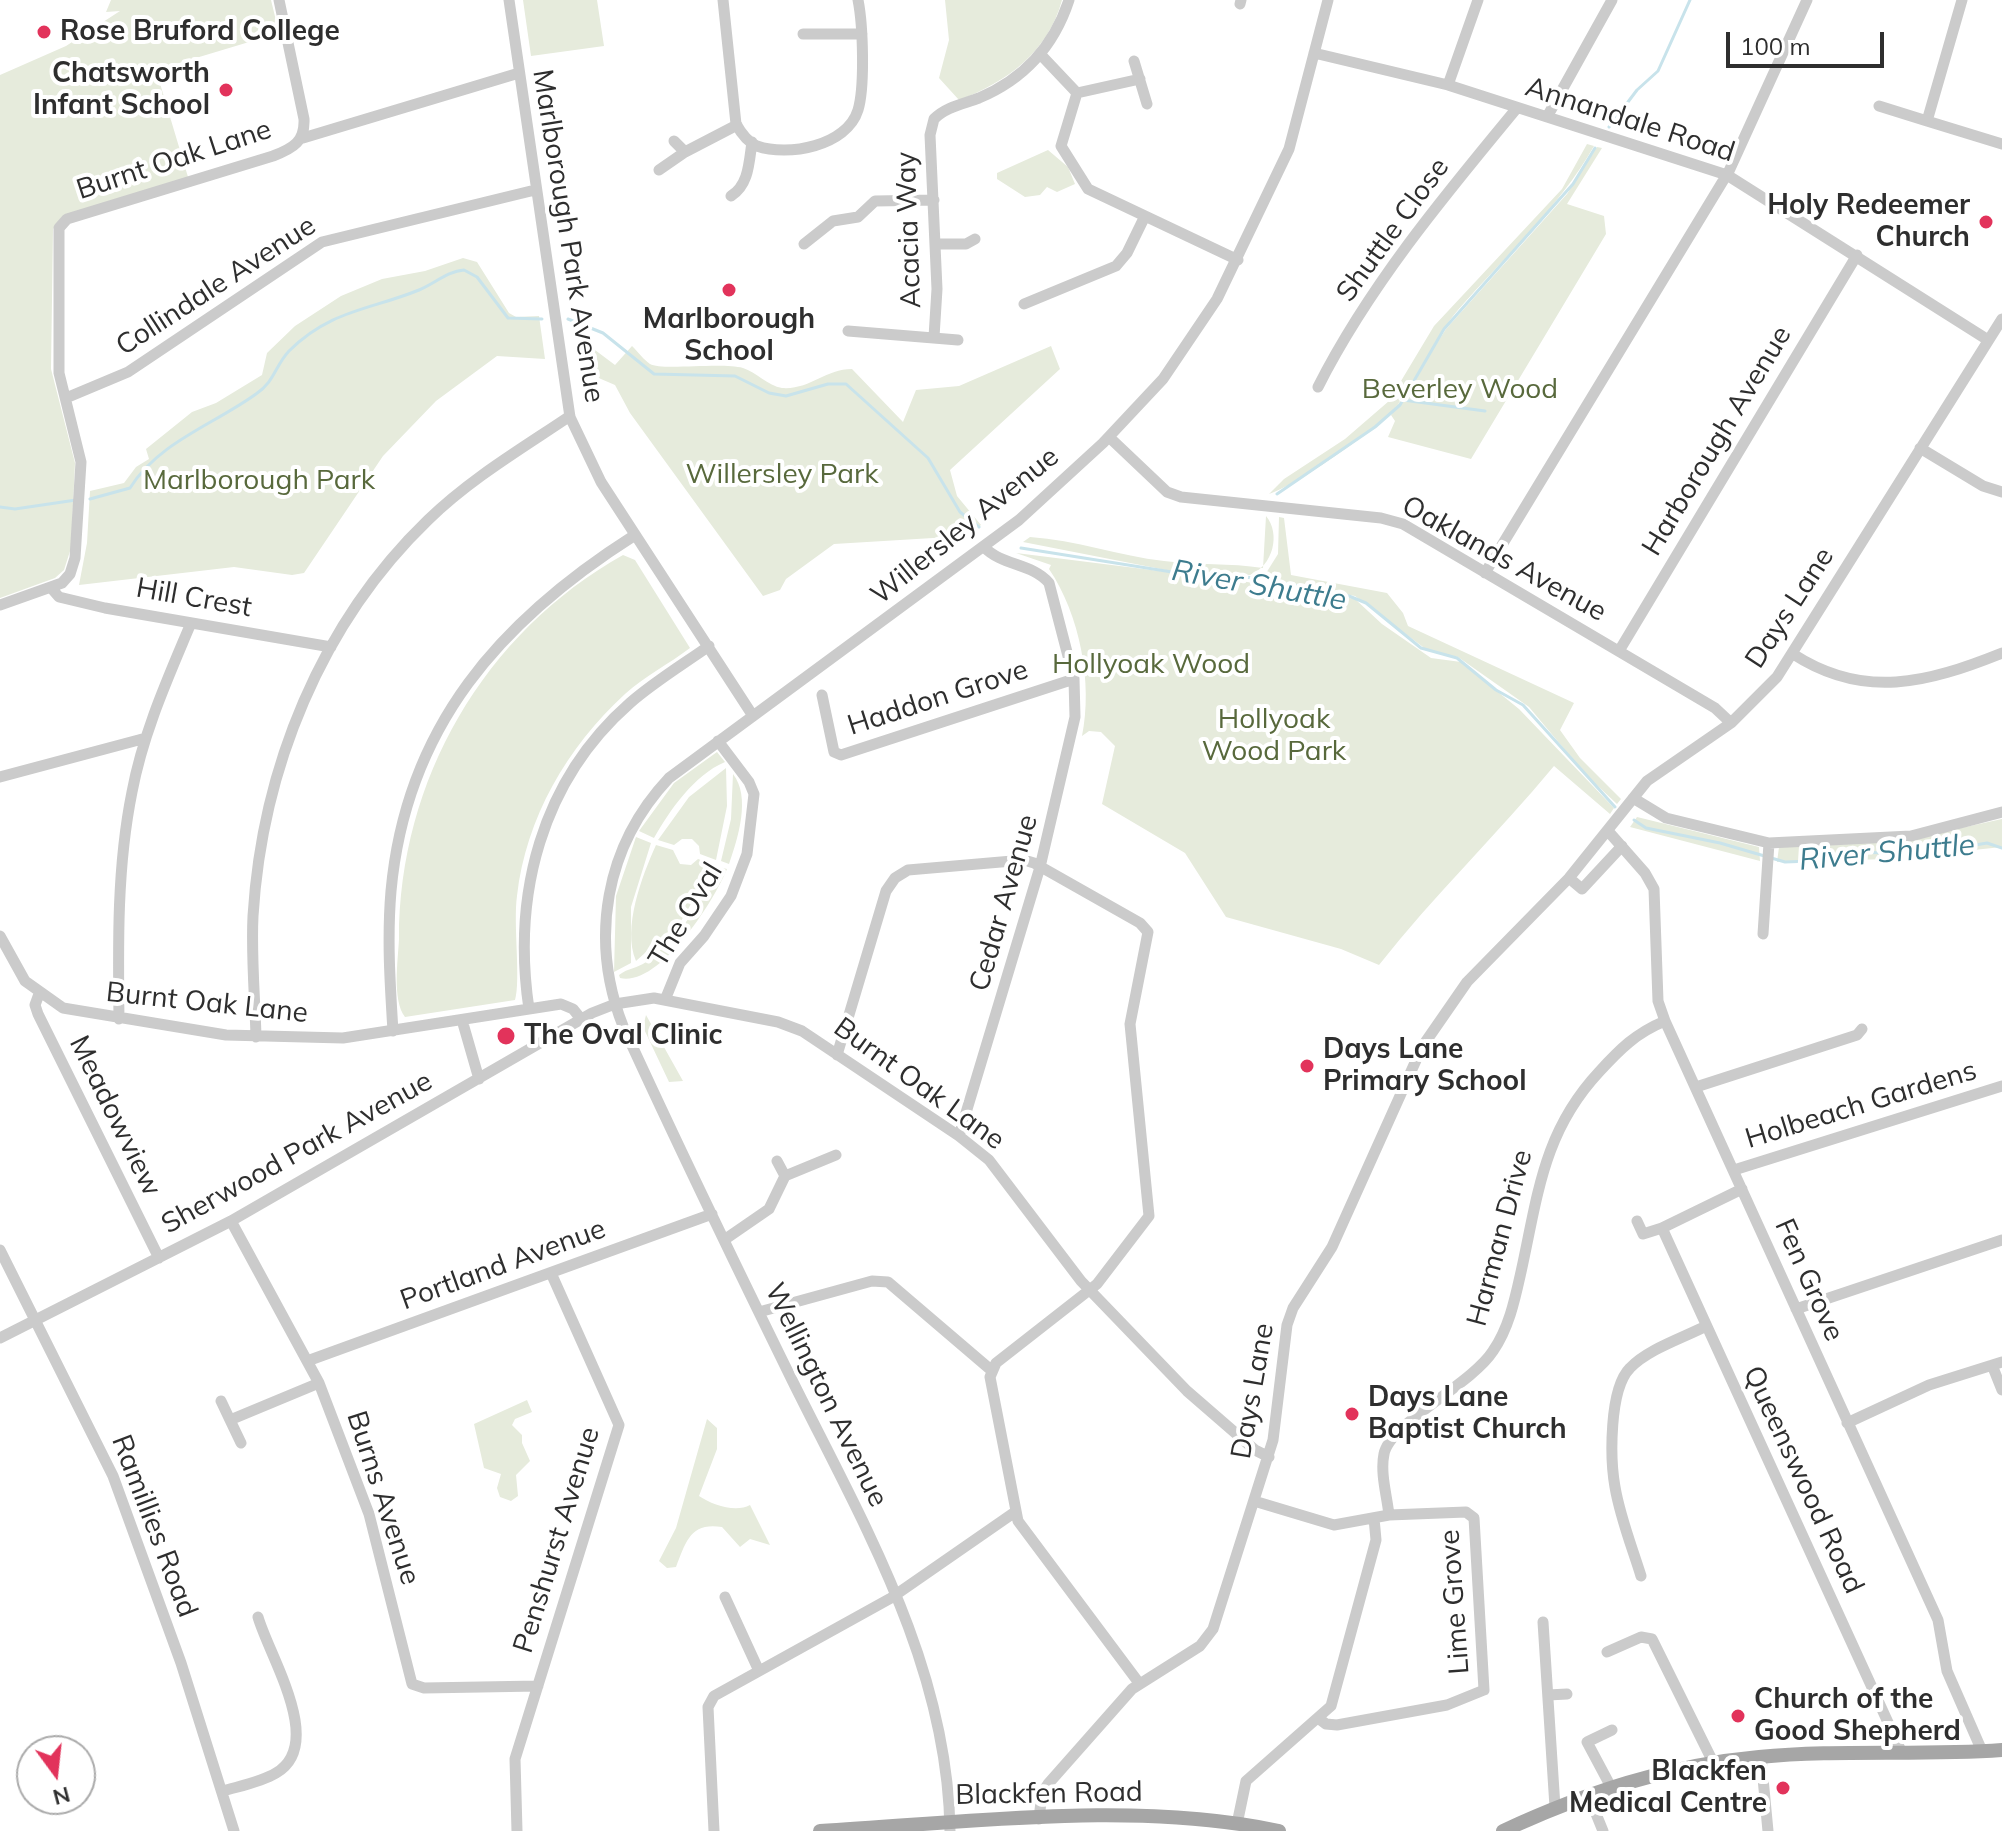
<!DOCTYPE html>
<html>
<head>
<meta charset="utf-8">
<style>
  body { margin:0 }
  #map { position:relative; width:2002px; height:1831px; overflow:hidden; background:#fff; font-family:Mulish,sans-serif }
  canvas { display:block }
  .north { position:absolute; left:16px; top:1735px; width:80px; height:80px; box-sizing:border-box; background:#fff; border:2px solid #ababab; border-radius:50%; rotate:165deg; font-size:22px; font-weight:700; line-height:32px; text-align:center; color:#2e2e2e }
  .north::after { content:''; display:block; margin:auto; width:28px; height:36px; background:#e2335b; clip-path:polygon(50% 0,100% 100%,50% 72%,0 100%) }
  .scale { position:absolute; left:1726px; top:32px; width:158px; height:36px; box-sizing:border-box; border:4px solid #2e2e2e; border-top:0; padding-left:10px; font-size:24px; line-height:28px; white-space:nowrap; color:#2e2e2e; -webkit-text-stroke:6px #fff; paint-order:stroke }
</style>
</head>
<body>
<div id="map">
<canvas width="2002" height="1831"></canvas>
<div class="north">N</div>
<div class="scale">100 m</div>
</div>
<script>
const ctx = document.querySelector('canvas').getContext('2d');
ctx.lineJoin = 'round';
function fill(path, color) { ctx.fillStyle = color; ctx.fill(path, 'evenodd'); }
function stroke(path, color, width, dash) { ctx.strokeStyle = color; ctx.lineWidth = width; ctx.lineCap = dash ? 'butt' : 'round'; ctx.setLineDash(dash || []); ctx.stroke(path); }
function drawText(font, color, halo, rows, align = 'center') {
  ctx.font = font + ' Mulish,sans-serif'; ctx.lineWidth = 8; ctx.setLineDash([]); ctx.textBaseline = 'middle'; ctx.strokeStyle = halo; ctx.fillStyle = color; for (const [text, x, y, turn = 0] of rows) {
    ctx.save(); ctx.translate(x, y); ctx.rotate((+turn || 0) * Math.PI / 180); ctx.textAlign = isNaN(turn) ? turn : align; if (halo) ctx.strokeText(text, 0, 0); ctx.fillText(text, 0, 0); ctx.restore();
  }
}
fill(new Path2D(`
  M111 0H271L279 33 156 70 188 177 62 217 53 229 51 369 75 463 71 548 64 570 55 578 0 598V75L66 46 120 11 106 12Z
  M523 0H597L604 46 531 56Z
  M945 0H1062C1048 52 1007 82 959 100L939 78 949 40Z
  M1587 144 1594 146C1558 209 1505 256 1458 310 1433 339 1421 374 1399 403 1380 428 1297 485 1269 494L1284 479 1345 439 1389 401 1434 326 1562 189Z
  M1597 147 1602 148 1567 204 1604 216 1606 234 1471 459 1388 437 1395 421 1391 415 1446 329 1567 194Z
  M1048 150 1068 167 1075 184 1057 192 1047 187 1040 195 1025 197 997 179V173Z
  M463 258 477 262 509 313 516 317 539 316 545 359 497 356 436 401 383 456 304 573 292 575 234 567 79 585 87 543 90 491 124 483 136 467 149 459 146 449 192 412 216 403 262 375 267 353 295 326 341 296 382 279 425 271Z
  M632 346C638 352 644 360 650 364 662 371 720 362 743 368 756 372 768 386 782 388 810 390 825 369 852 369L903 422 916 390 959 386 1051 346 1060 369 950 470 957 496 981 525 966 536 834 544 786 579 780 590 763 596 630 413 615 385 594 376 598 370 592 365 591 347 615 365Z
  M1266 516C1281 534 1273 566 1250 575L1171 571 1023 542 1030 537C1076 540 1119 556 1164 561 1197 565 1230 563 1263 568Z
  M1279 517 1284 518 1291 575 1387 593 1403 613 1408 626 1574 703 1560 730 1580 758 1621 799 1617 804 1586 775 1529 707 1458 657 1427 650 1355 596 1271 579 1270 584 1355 599 1382 624 1431 658 1461 662 1519 709 1614 808 1610 814 1554 766C1497 835 1434 895 1379 965L1341 949 1226 917 1185 853 1102 804 1115 746 1101 732 1089 731 1082 736C1093 683 1080 615 1049 569L1051 565 1016 553 1263 584V578L1278 554Z
  M623 555 635 560 690 648C669 664 645 676 625 694 567 747 526 818 517 896 513 923 521 981 515 1000L405 1017C392 1000 398 960 399 939 399 780 484 633 623 555Z
  M717 752 725 762C694 775 670 810 654 838L639 831 674 783Z
  M726 768 727 806 716 860 700 854 699 846 692 839H682L674 845 658 840 689 797Z
  M733 774C751 797 738 838 729 864L721 861 731 819Z
  M1637 817 1759 847 1760 861 1630 827Z
  M2002 819V847L1888 859 1777 862 1779 847 1897 842Z
  M636 837 651 843 631 907V963L614 972 616 896Z
  M656 845 673 850 680 864 691 865 698 859 714 865 681 921 636 961C622 928 642 876 656 845Z
  M719 867 727 869C714 901 660 987 620 978L619 975C628 968 638 968 646 962 679 938 702 902 719 867Z
  M646 1015 683 1081 669 1082 643 1027Z
  M527 1400 532 1412 515 1419 512 1425 522 1435V1443L530 1461 516 1475 518 1496 511 1501 500 1497 497 1488 501 1474 484 1468 474 1424Z
  M707 1419 717 1428V1449L699 1496C712 1505 736 1513 750 1505L770 1545 750 1539 740 1547 722 1527C691 1522 686 1541 676 1567L667 1568 659 1561 676 1528Z`), '#e6ebdc');
stroke(new Path2D(`
  M1609 127 1637 90 1658 71 1690 0
  M568 319 603 333 654 374 735 376 769 393 786 396 828 384H846L928 458 960 512 979 527
  M1403 400 1485 411
  M1277 494 1375 427 1400 405 1444 329 1573 184 1595 148
  M90 499 130 488C159 442 213 425 256 394 275 381 275 366 289 351 330 310 370 310 419 290 434 284 448 271 464 270L477 277 508 318 542 319
  M0 507 15 509 76 500
  M1021 548 1172 572 1257 578 1349 596 1366 603 1421 648 1457 658 1496 690 1523 705 1615 807
  M1634 820 1646 828 1720 843 1785 862 1837 860 1857 852 1887 853 1946 846 1958 848 1987 843 2002 848`), '#c8e3eb', 3);
stroke(new Path2D(`
  M509 0 570 417 601 482 753 716
  M723 0 736 124C741 133 747 142 757 146 788 157 847 146 858 110 865 87 863 25 858 0
  M1962 0 1927 121 2002 144
  M1240 4 1241 0
  M803 34H862
  M1314 53 1448 85 1727 175 1988 340
  M1042 56 1077 93 1061 146 1088 189 1238 260
  M1134 61 1147 104
  M1448 85 1478 0
  M1077 93 1140 79
  M1879 106 1927 121
  M1547 117 1612 0
  M303 138 519 73
  M674 141 685 152 737 125
  M659 170 685 152
  M731 196C749 185 749 162 752 142
  M804 244 833 221 858 217 875 201 934 200
  M935 244H966L975 239
  M1024 304 1116 266 1127 253 1145 216
  M848 331 958 340
  M934 337 937 289 930 135 934 119C946 107 963 104 979 98 1024 79 1054 46 1069 0
  M1318 387C1369 286 1445 195 1517 108
  M66 398 128 372 322 242 535 190
  M1109 437 1167 492 1181 497 1381 518 1403 524 1715 708 1731 723
  M1920 448 1983 486 2002 492
  M1485 573 1729 171 1807 0
  M52 589 59 597 105 608 331 647
  M0 605 62 583 70 574 75 558 81 462 59 373V228L67 219 273 156C294 148 305 141 304 119L279 0
  M1619 651 1857 255
  M1793 654C1864 700 1927 683 2002 653
  M822 695 834 752 841 755 1074 679 1049 583C1032 563 1002 566 984 547
  M0 777 146 738
  M1633 798 1666 818 1769 843 1911 836 2002 812
  M1608 831 1645 873 1654 889 1658 1001 1665 1021 1938 1620 1947 1671 1982 1751
  M1569 878 1582 889 1622 846
  M1763 934 1769 843
  M0 936 25 981 63 1008 226 1035 343 1038 561 1004 573 1009 581 1019
  M39 994 35 1005 38 1014 159 1258
  M665 1000 680 963 704 936 731 896 747 854 754 794 749 782 718 741
  M529 1009C512 895 541 781 630 703 654 682 682 665 709 646
  M119 1019C118 944 117 866 132 792 143 733 168 678 191 623
  M462 1020 479 1079
  M393 1031C390 984 387 938 391 891 406 726 501 620 635 535
  M256 1037C255 997 251 956 253 916 262 769 321 623 428 520 470 479 521 449 570 416
  M837 1055 886 891 895 878 908 870 1024 860 1034 863 1140 923 1148 932 1130 1024 1149 1216 1097 1284 996 1363 990 1377 1018 1521 1139 1683
  M1696 1087 1857 1035 1862 1029
  M959 1136 1040 867 1075 717 1074 679
  M1734 1170 2002 1086
  M785 1176 836 1155
  M1742 1189 1662 1228 1902 1753
  M231 1221 319 1383 369 1514 412 1684 424 1688 538 1686
  M1637 1221 1643 1234 1662 1228
  M724 1240 769 1209 785 1176 777 1161
  M0 1250 113 1476 181 1663 234 1831
  M1796 1309 2002 1240
  M759 1312 872 1281 888 1282 991 1370
  M0 1338 231 1221 592 1013 615 1004 654 998 778 1022 802 1031 959 1136 989 1160 1081 1281 1187 1391 1255 1450 1269 1457
  M310 1360 712 1214
  M1992 1365 2002 1390
  M221 1401 230 1420
  M1847 1423 1929 1385 2002 1362
  M241 1443 230 1420 319 1383
  M1254 1501 1334 1525 1389 1515 1466 1512 1474 1518 1484 1690 1447 1705 1337 1725 1326 1724 1318 1718
  M1389 1515C1387 1496 1380 1473 1384 1454 1390 1423 1471 1385 1493 1351 1509 1328 1515 1299 1521 1272 1538 1195 1543 1132 1599 1072 1620 1049 1636 1033 1665 1021
  M1641 1576C1632 1547 1620 1517 1615 1487 1610 1459 1609 1389 1630 1368 1648 1349 1683 1338 1706 1326
  M725 1597 759 1671
  M1543 1622 1555 1807
  M1607 1652 1641 1637 1652 1639 1713 1762
  M1548 1695 1567 1694
  M1761 1757 1768 1831
  M1611 1787 1587 1742 1612 1730
  M223 1791C240 1786 261 1782 276 1773 326 1744 269 1656 258 1617
  M1588 1794 1603 1831
  M1039 1819 1042 1793 1048 1784 1132 1689 1200 1646 1213 1629 1273 1440 1287 1325 1293 1308 1332 1247 1422 1047 1467 982 1569 878 1647 781 1731 723 1777 677 2002 319
  M1237 1824 1246 1781 1331 1706 1376 1540 1374 1518
  M517 1831 515 1759 619 1425 551 1273
  M714 1831 708 1707 714 1696 891 1598 1015 1512
  M950 1831C948 1667 864 1525 793 1382 735 1264 678 1146 623 1026 589 939 605 846 669 778L1019 520 1103 443 1163 379 1217 299 1289 149 1328 0`), '#cbcbcb', 11);
stroke(new Path2D(`
  M820 1831C966 1823 1134 1800 1279 1831
  M1503 1831C1585 1793 1668 1765 1759 1757 1839 1749 1921 1756 2002 1750`), '#a6a6a6', 14);
for (const [x, y, r, color] of [
  [44,32,8,"#e2335b"],
  [226,90,8,"#e2335b"],
  [1986,222,8,"#e2335b"],
  [729,290,8,"#e2335b"],
  [506,1036,10,"#e2335b"],
  [1307,1066,8,"#e2335b"],
  [1352,1414,8,"#e2335b"],
  [1738,1716,8,"#e2335b"],
  [1783,1788,8,"#e2335b"]
]) { const dot = new Path2D(); dot.arc(x, y, r, 0, 2 * Math.PI); ctx.fillStyle = color; ctx.fill(dot); stroke(dot, '#fff', 3); }
drawText('bold 28px', '#2e2e2e', '#fff', [
  ["Rose Bruford College",60,32],
  ["Chatsworth",210,74,"right"],
  ["Infant School",210,106,"right"],
  ["Holy Redeemer",1970,206,"right"],
  ["Church",1970,238,"right"],
  ["Marlborough",729,320,"center"],
  ["School",729,352,"center"],
  ["The Oval Clinic",524,1036],
  ["Days Lane",1323,1050],
  ["Primary School",1323,1082],
  ["Days Lane",1368,1398],
  ["Baptist Church",1368,1430],
  ["Church of the",1754,1700],
  ["Good Shepherd",1754,1732],
  ["Blackfen",1767,1772,"right"],
  ["Medical Centre",1767,1804,"right"]
], 'left');
drawText('28px', '#2e2e2e', '#fff', [
  ["Annandale Road",1630,120,18],
  ["Burnt Oak Lane",174,160,-18],
  ["Acacia Way",909,230,-92],
  ["Shuttle Close",1393,230,-54],
  ["Marlborough Park Avenue",568,236,81],
  ["Collindale Avenue",216,286,-33],
  ["Harborough Avenue",1717,441,-59],
  ["Willersley Avenue",965,526,-39],
  ["Oaklands Avenue",1504,559,29],
  ["Hill Crest",194,598,10],
  ["Days Lane",1790,608,-57],
  ["Haddon Grove",938,698,-18],
  ["Cedar Avenue",1004,903,-74],
  ["The Oval",686,915,-59],
  ["Burnt Oak Lane",207,1003,6],
  ["Burnt Oak Lane",919,1084,36],
  ["Holbeach Gardens",1861,1105,-17],
  ["Meadowview",115,1116,64],
  ["Sherwood Park Avenue",297,1153,-29],
  ["Harman Drive",1500,1238,-75],
  ["Portland Avenue",503,1265,-20],
  ["Fen Grove",1809,1280,66],
  ["Days Lane",1253,1391,-80],
  ["Wellington Avenue",826,1395,64],
  ["Queenswood Road",1803,1480,65],
  ["Burns Avenue",383,1498,72],
  ["Ramillies Road",154,1526,69],
  ["Penshurst Avenue",557,1540,-73],
  ["Lime Grove",1455,1602,-94],
  ["Blackfen Road",1049,1794,-1]
]);
drawText('28px', '#58693c', '#fff', [
  ["Beverley Wood",1460,390],
  ["Willersley Park",782,475],
  ["Marlborough Park",259,481],
  ["Hollyoak Wood",1151,665],
  ["Hollyoak",1274,720],
  ["Wood Park",1274,752]
]);
drawText('italic 30px', '#3d7c8e', '#fff', [
  ["River Shuttle",1259,586,10],
  ["River Shuttle",1887,853,-5]
]);
</script>
</body>
</html>
